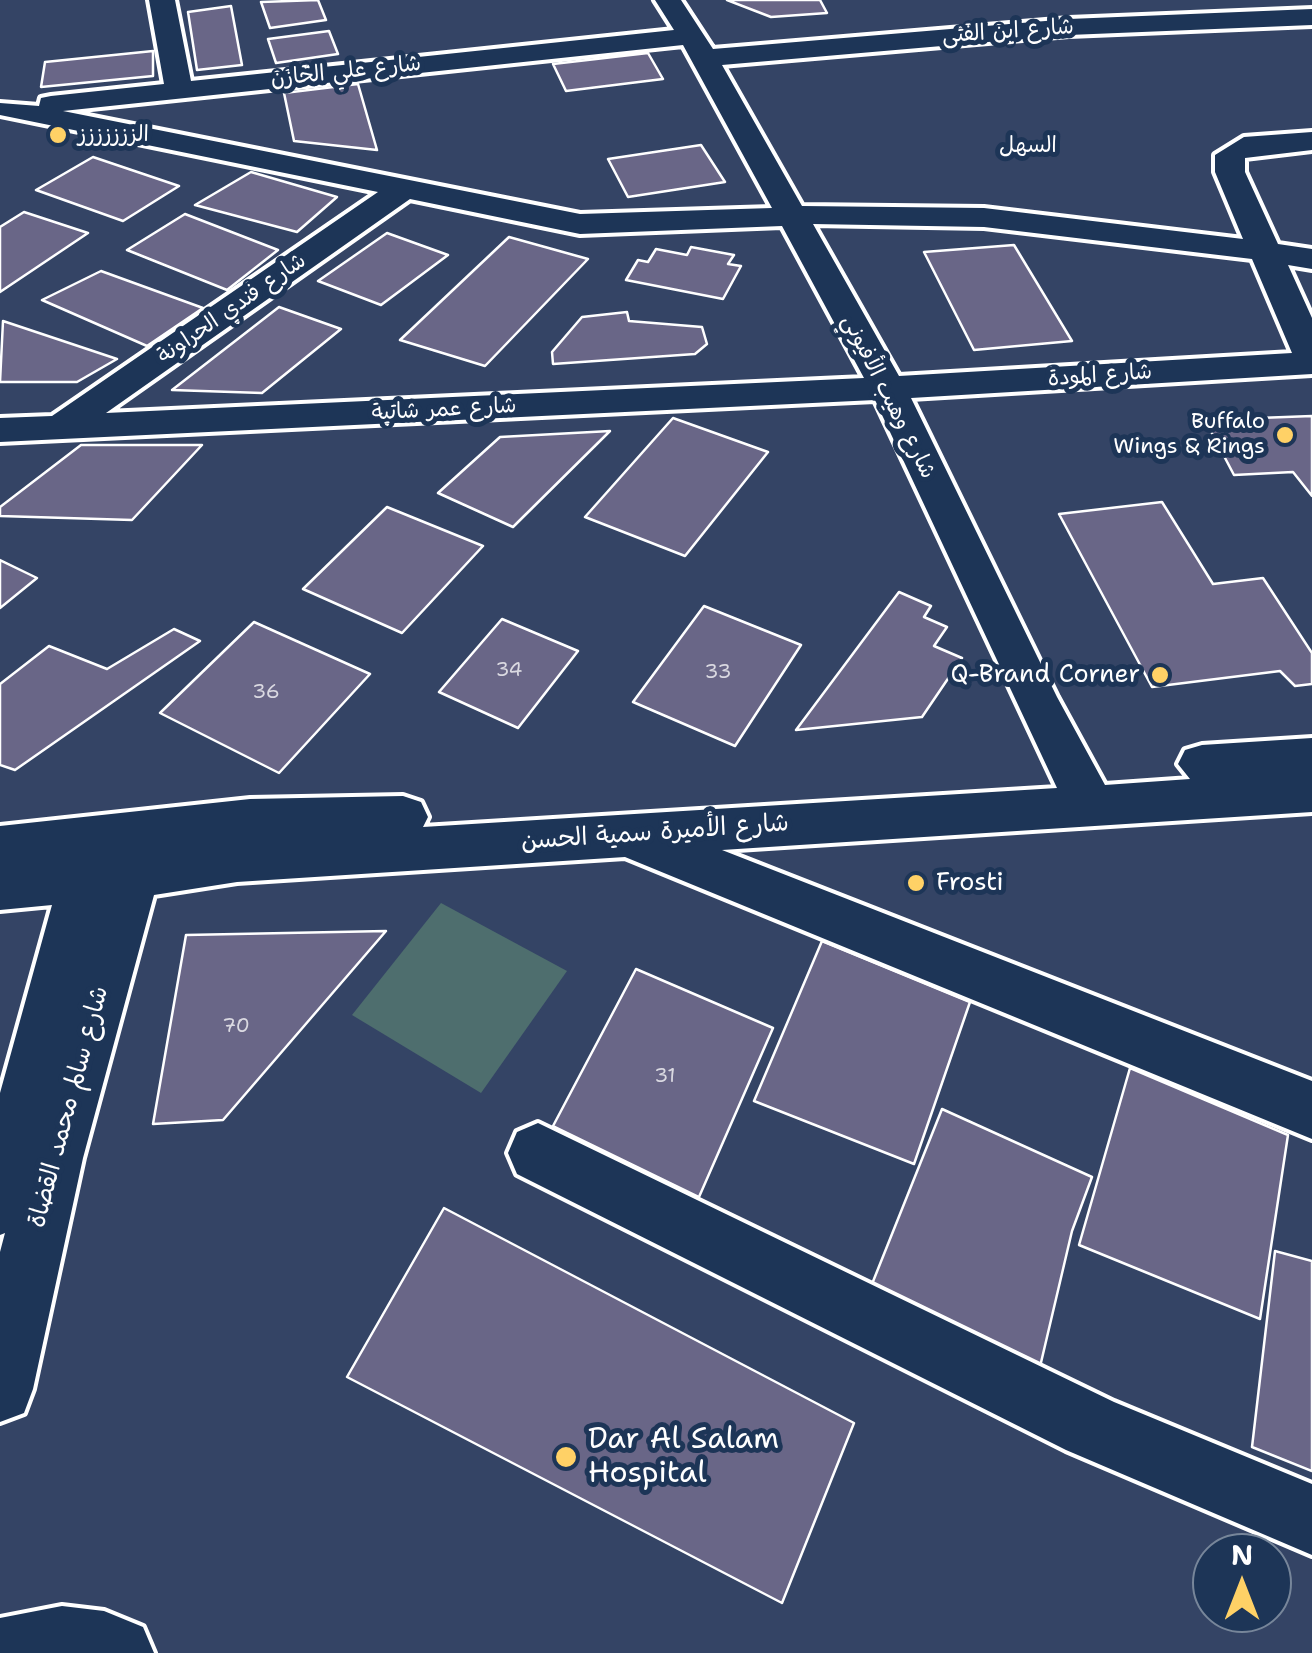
<!DOCTYPE html>
<html>
<head>
<meta charset="utf-8">
<style>
  body { margin:0 }
  #map { position:relative; width:1312px; height:1653px; overflow:hidden; background:#344465; font-family:"Shantell Sans",sans-serif }
  canvas { display:block }
  .north { position:absolute; left:1192px; top:1533px; width:100px; height:100px; box-sizing:border-box; background:#1d3557; border:2px solid #77869a; border-radius:50%; rotate:0deg; font-size:28px; font-weight:700; line-height:40px; text-align:center; color:#fff }
  .north::after { content:''; display:block; margin:auto; width:35px; height:45px; background:#ffd166; clip-path:polygon(50% 0,100% 100%,50% 72%,0 100%) }
</style>
</head>
<body>
<div id="map">
<canvas width="1312" height="1653"></canvas>
<div class="north">N</div>
</div>
<script>
const ctx = document.querySelector('canvas').getContext('2d');
ctx.lineJoin = 'round';
function fill(path, color) { ctx.fillStyle = color; ctx.fill(path, 'evenodd'); }
function stroke(path, color, width, dash) { ctx.strokeStyle = color; ctx.lineWidth = width; ctx.lineCap = dash ? 'butt' : 'round'; ctx.setLineDash(dash || []); ctx.stroke(path); }
function drawText(font, color, halo, rows, align = 'center') {
  ctx.font = font + ' "Shantell Sans","Playpen Sans Arabic",sans-serif'; ctx.lineWidth = 10; ctx.setLineDash([]); ctx.textBaseline = 'middle'; ctx.strokeStyle = halo; ctx.fillStyle = color; for (const [text, x, y, turn = 0] of rows) {
    ctx.save(); ctx.translate(x, y); ctx.rotate((+turn || 0) * Math.PI / 180); ctx.textAlign = isNaN(turn) ? turn : align; if (halo) ctx.strokeText(text, 0, 0); ctx.fillText(text, 0, 0); ctx.restore();
  }
}
fill(new Path2D(`
  M441 903 567 971 481 1093 352 1015Z`), '#4e6e6e');
const building = new Path2D(`
  M318 0 326 20 270 28 261 2Z
  M727 0H820L827 13 771 17Z
  M231 6 242 65 197 70 188 12Z
  M329 31 338 54 276 63 268 39Z
  M153 51V76L41 87 45 62Z
  M648 53 663 79 566 91 553 64Z
  M358 84 377 150 294 141 284 93Z
  M701 145 725 182 628 197 608 159Z
  M93 157 179 186 123 221 36 190Z
  M251 172 337 197 297 232 195 205Z
  M24 212 88 233 0 292V227Z
  M185 214 278 250 227 290 127 250Z
  M387 233 448 255 381 305 318 281Z
  M509 237 588 259 485 366 400 340Z
  M1014 245 1072 341 974 350 924 252Z
  M691 247 734 255 728 264 741 266 723 299 626 280 638 260 648 262 656 249 687 255Z
  M101 271 203 308 147 346 42 300Z
  M279 307 341 329 262 393 172 390Z
  M627 312 629 321 702 327 707 344 695 354 553 364 552 352 582 317Z
  M3 321 117 359 77 382H0Z
  M1312 416V496L1293 472 1234 475 1205 420Z
  M673 418 768 452 685 556 585 517Z
  M610 431 513 527 438 493 500 437Z
  M81 445H202L132 520 0 516V507Z
  M1162 502 1213 584 1263 578 1312 653V684L1295 686 1280 671 1152 687 1059 514Z
  M387 507 483 546 402 633 303 589Z
  M0 560 37 578 0 608Z
  M899 592 931 606 924 617 947 627 934 646 962 658 922 717 796 730Z
  M704 606 801 645 735 746 633 702Z
  M502 619 578 651 518 728 439 692Z
  M254 622 370 674 279 773 160 713Z
  M174 629 200 641 15 770 0 765V684L49 646 107 669Z
  M386 931 223 1120 153 1124 186 935Z
  M822 941 970 1002 914 1164 754 1101Z
  M636 969 773 1028 699 1197 553 1126Z
  M1130 1068 1288 1135 1260 1319 1079 1245Z
  M942 1109 1092 1177 1072 1231 1039 1371 866 1299Z
  M444 1208 854 1423 782 1603 347 1377Z
  M1275 1251 1312 1261V1471L1252 1447Z`);
fill(building, '#696687');
stroke(building, '#fff', 2.5);
const minor = new Path2D(`
  M149 0H175L191 81 674 30 655 0H681L713 49 1069 19 1312 9V25L1069 35 722 65 802 206 984 208 1243 239 1215 172V155L1244 137 1312 132V150L1245 158V172L1278 244 1312 249V269L1288 265 1312 318V374L911 398 1057 697 1105 785 1190 779 1178 764 1185 750 1202 745 1312 738V812L722 850 1312 1081V1139L625 857 237 882 154 895 83 1158 33 1389 24 1413 0 1422V1252L5 1233 0 1235V1093L52 905 0 910V826L250 799 403 796 421 802 428 817 423 827 1057 788 875 400 0 442V418L52 416 378 192 0 115V103L39 106 41 98 51 96 164 84ZM683 45 772 208 580 214 63 111ZM410 199 580 234 782 226 864 378 106 413ZM813 224 984 227 1252 259 1292 353 899 376Z
  M538 1123 1114 1402 1312 1484V1555L1066 1450 517 1174 508 1153 517 1132Z
  M62 1606 104 1611 143 1627 154 1653H0V1618Z`);
stroke(minor, '#fff', 8);
fill(minor, '#1d3557');
for (const [x, y, r, color] of [
  [58,135,10,"#ffd166"],
  [1285,435,10,"#ffd166"],
  [1160,675,10,"#ffd166"],
  [916,883,10,"#ffd166"],
  [566,1457,12,"#ffd166"]
]) { const dot = new Path2D(); dot.arc(x, y, r, 0, 2 * Math.PI); ctx.fillStyle = color; ctx.fill(dot); stroke(dot, '#1d3557', 4); }
drawText('20px', '#dad9e1', null, [
  ["34",509,671],
  ["33",718,673],
  ["36",266,693],
  ["70",236,1027],
  ["31",665,1077]
]);
drawText('22px', '#fff', '#1d3557', [
  ["شارع ابن الفتى",1008,32,-4],
  ["شارع علي الخازن",346,72,-6],
  ["شارع فندي الحراونة",232,309,-35],
  ["شارع المودة",1100,376,-4],
  ["شارع وهيب الأفيوني",888,397,63],
  ["شارع عمر شاتية",444,410,-3]
]);
drawText('22px', '#fff', '#1d3557', [
  ["الززززززز",78,135],
  ["Buffalo",1265,422,"right"],
  ["Wings & Rings",1265,447,"right"]
], 'left');
drawText('22px', '#fff', '#1d3557', [
  ["السهل",1028,146]
]);
drawText('25px', '#fff', '#1d3557', [
  ["Q-Brand Corner",1140,675],
  ["Frosti",936,883,"left"]
], 'right');
drawText('25px', '#fff', '#1d3557', [
  ["شارع الأميرة سمية الحسن",655,833,-4],
  ["شارع سالم محمد القضاة",69,1107,-75]
]);
drawText('30px', '#fff', '#1d3557', [
  ["Dar Al Salam",588,1440],
  ["Hospital",588,1474]
], 'left');
</script>
</body>
</html>
